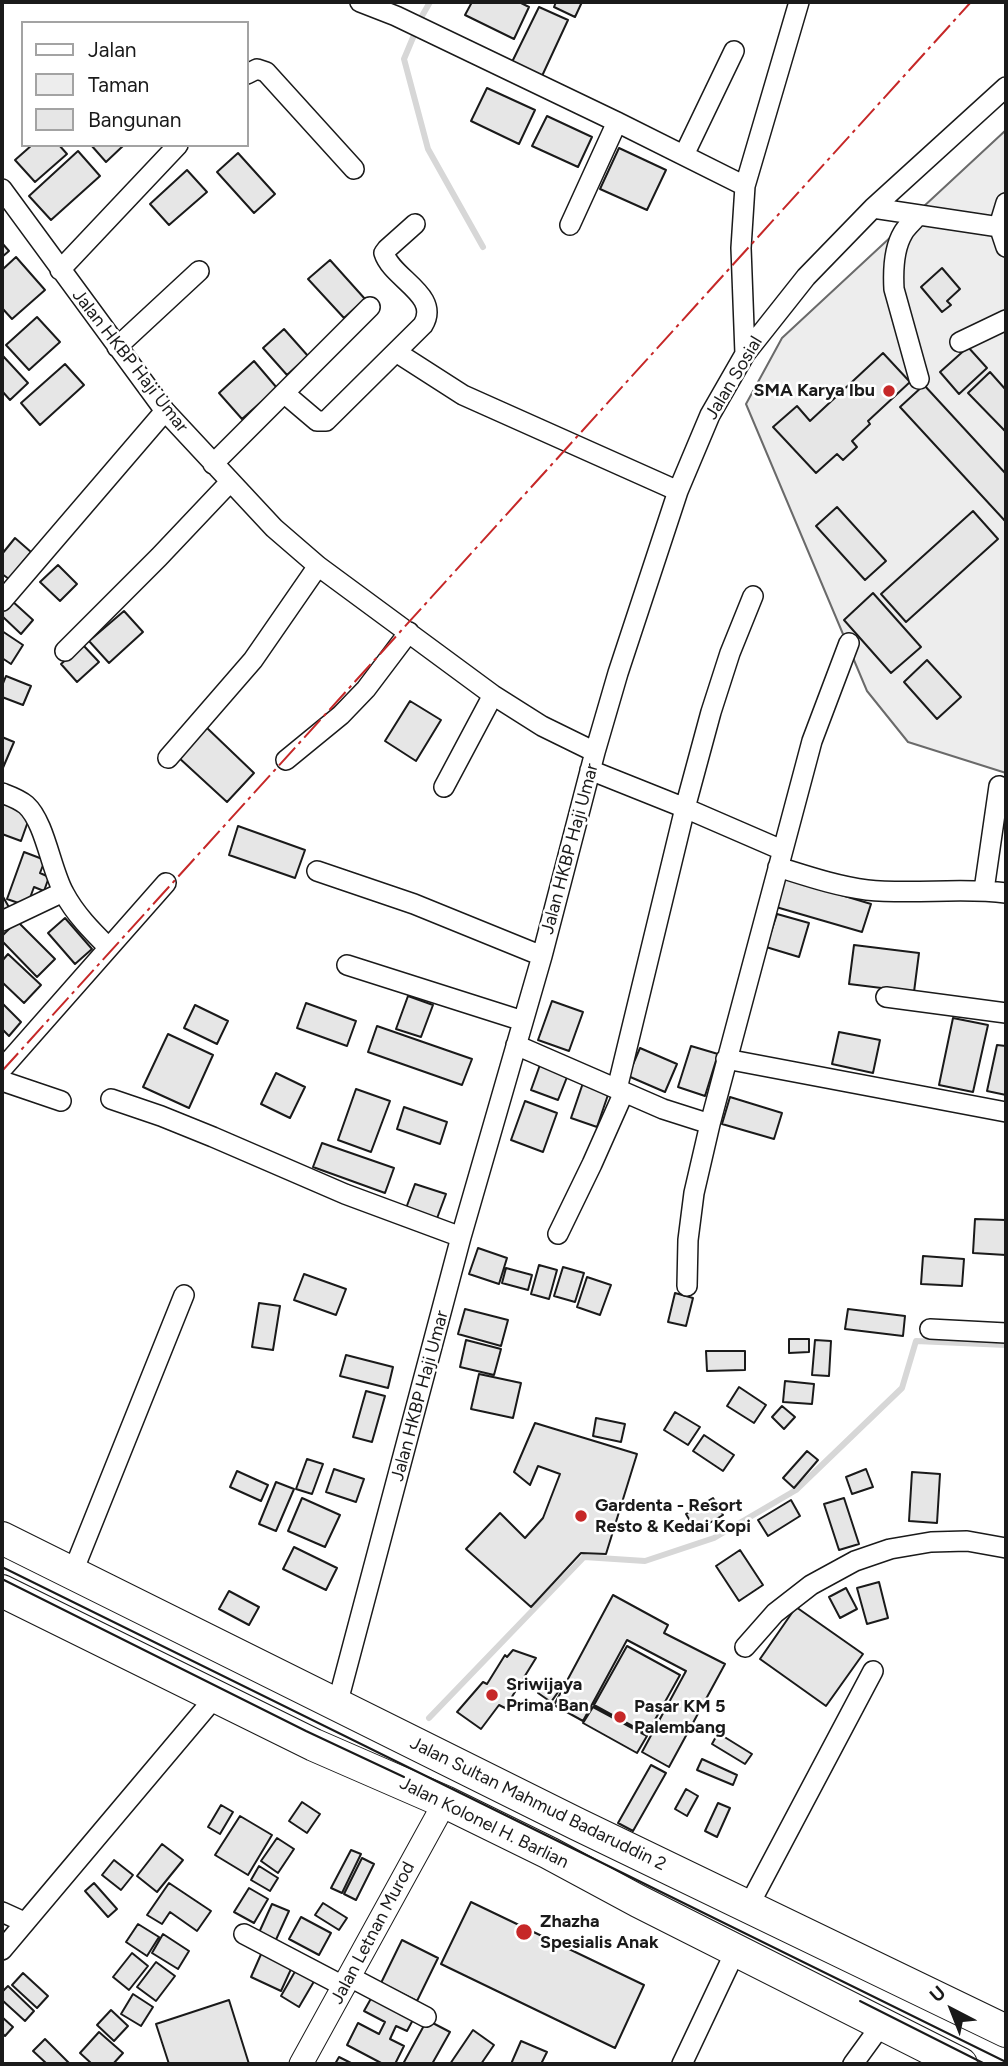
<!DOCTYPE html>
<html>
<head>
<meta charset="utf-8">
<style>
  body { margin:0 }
  #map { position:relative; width:1008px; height:2066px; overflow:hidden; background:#fff; font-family:Figtree,sans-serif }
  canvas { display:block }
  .frame { position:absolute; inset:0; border:4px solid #1a1a1a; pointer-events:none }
  .legend { position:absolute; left:21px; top:21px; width:228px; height:126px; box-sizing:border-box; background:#fff; border:2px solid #a3a3a3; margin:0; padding:9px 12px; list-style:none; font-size:21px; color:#1a1a1a }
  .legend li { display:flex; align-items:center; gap:14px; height:35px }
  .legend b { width:35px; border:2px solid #a3a3a3 }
  .north { position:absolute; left:917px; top:1975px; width:70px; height:70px; -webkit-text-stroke:5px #fff; paint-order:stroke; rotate:318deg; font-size:19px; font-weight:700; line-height:28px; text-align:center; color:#1a1a1a }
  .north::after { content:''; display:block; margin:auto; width:24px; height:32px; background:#1a1a1a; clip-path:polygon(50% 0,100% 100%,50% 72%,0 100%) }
</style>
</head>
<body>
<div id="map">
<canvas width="1008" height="2066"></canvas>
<div class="frame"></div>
<ul class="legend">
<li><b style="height:9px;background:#fff"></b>Jalan</li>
<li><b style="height:19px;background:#ededed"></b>Taman</li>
<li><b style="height:19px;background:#e6e6e6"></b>Bangunan</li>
</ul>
<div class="north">U</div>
</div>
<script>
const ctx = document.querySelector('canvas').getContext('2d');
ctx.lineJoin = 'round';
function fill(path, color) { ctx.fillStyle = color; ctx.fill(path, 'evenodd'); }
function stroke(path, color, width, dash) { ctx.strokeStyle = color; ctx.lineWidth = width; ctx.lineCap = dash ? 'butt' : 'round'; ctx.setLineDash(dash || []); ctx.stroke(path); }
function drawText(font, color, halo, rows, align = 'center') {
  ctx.font = font + ' Figtree,sans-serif'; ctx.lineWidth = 5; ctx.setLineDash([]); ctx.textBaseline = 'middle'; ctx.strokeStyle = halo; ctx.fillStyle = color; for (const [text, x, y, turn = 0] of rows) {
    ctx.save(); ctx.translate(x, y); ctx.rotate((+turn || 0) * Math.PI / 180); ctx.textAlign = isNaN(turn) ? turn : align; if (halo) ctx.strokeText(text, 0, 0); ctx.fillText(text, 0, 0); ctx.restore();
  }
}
const green = new Path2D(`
  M1006 130V773L908 742 867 691 746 404 782 338Z`);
fill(green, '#ededed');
stroke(green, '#6a6a6a', 2);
stroke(new Path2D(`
  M430 2 422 16 404 59 428 149 483 247
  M429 1718 584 1557 645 1561 714 1538 796 1490 902 1388 916 1341 1006 1345`), '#d7d7d7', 6);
const building = new Path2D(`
  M472 2H519L529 7 514 39 465 15Z
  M556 2H582L575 17 554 7Z
  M539 7 568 20 542 76 512 62Z
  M487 88 535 110 519 144 471 121Z
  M547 116 592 137 578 167 532 146Z
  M32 145H59L67 154 35 182 15 160Z
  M91 145H124L106 162Z
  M619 148 666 170 647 210 600 189Z
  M78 151 100 176 51 220 29 196Z
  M238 153 275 194 254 213 217 172Z
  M187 170 207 192 169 225 150 204Z
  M2 243 9 251 2 257Z
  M16 257 45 290 12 319 2 308V270Z
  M330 260 365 299 344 318 308 279Z
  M942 268 960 289 947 301 951 305 942 312 921 287Z
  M37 317 60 342 29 370 6 345Z
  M284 329 308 356 287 375 263 348Z
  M968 347 987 368 959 394 940 372Z
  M883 353 910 382 868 421 870 424 852 441 857 447 843 460 837 454 816 473 773 427 797 406 810 421Z
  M3 356 28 383 10 400 2 391Z
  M254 361 277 388 242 419 219 393Z
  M65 364 84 385 40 425 21 403Z
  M990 372 1006 390V430L1005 431 968 393Z
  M924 385 1006 474V522L900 407Z
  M837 507 886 561 865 580 816 526Z
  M973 511 998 539 906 622 881 594Z
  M15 538 31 552 9 579 2 574V554Z
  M58 565 77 584 60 601 40 582Z
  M873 593 921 647 891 673 844 620Z
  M11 600 33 620 21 634 2 616V611Z
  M124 611 143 632 109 663 89 641Z
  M2 631 23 645 11 664 2 658Z
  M83 645 99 662 77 682 61 664Z
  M927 660 961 697 937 719 904 682Z
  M6 676 31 686 23 705 2 697V686Z
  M410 701 441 720 416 761 385 741Z
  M206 727 254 773 227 802 178 757Z
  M2 737 14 742 2 770Z
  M2 802 31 813 21 841 2 834Z
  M238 826 305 850 295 878 229 855Z
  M24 852 45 860 40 873 49 877 44 891 34 887 27 906 7 899Z
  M785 878 871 904 862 932 776 907Z
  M2 895 10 909 2 914Z
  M777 914 809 923 799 957 766 947Z
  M65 918 92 949 75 964 48 933Z
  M17 921 55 959 37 977 2 941V936Z
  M854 945 919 953 914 992 849 984Z
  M8 954 41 985 24 1003 3 983 2 984V961Z
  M408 996 433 1005 421 1037 396 1029Z
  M552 1001 583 1012 569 1051 538 1040Z
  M2 1003 21 1022 9 1036 2 1029Z
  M306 1003 356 1021 347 1046 297 1028Z
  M195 1005 228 1021 217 1044 184 1028Z
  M953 1018 988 1025 973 1092 939 1085Z
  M377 1026 472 1059 462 1085 368 1052Z
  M839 1032 880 1040 873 1073 832 1064Z
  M168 1034 213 1055 189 1108 143 1087Z
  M997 1045 1006 1046V1095L987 1091Z
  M691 1046 718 1054 705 1096 678 1087Z
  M640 1048 677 1064 665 1092 628 1076Z
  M541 1062 569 1072 558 1100 531 1090Z
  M276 1073 305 1087 290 1118 261 1104Z
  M584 1080 610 1089 597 1127 571 1118Z
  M356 1089 390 1101 371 1152 338 1140Z
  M730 1097 782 1113 774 1139 722 1124Z
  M525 1101 557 1113 543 1152 511 1140Z
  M404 1107 447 1122 440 1144 397 1129Z
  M322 1143 394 1168 385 1193 313 1167Z
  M415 1184 446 1194 436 1221 405 1211Z
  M975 1219 1006 1220V1255L973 1253Z
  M478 1248 507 1258 499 1284 469 1274Z
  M923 1256 964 1259 962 1286 921 1284Z
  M539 1265 557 1270 549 1299 531 1294Z
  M563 1267 584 1273 575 1302 554 1296Z
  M506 1268 532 1275 528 1290 502 1283Z
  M304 1274 346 1289 336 1315 294 1300Z
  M587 1277 611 1285 600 1315 577 1307Z
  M675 1293 693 1298 686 1326 668 1322Z
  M259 1303 280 1306 273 1350 252 1347Z
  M465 1309 508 1320 501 1346 458 1334Z
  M848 1309 905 1316 903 1336 845 1329Z
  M789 1339H809V1352L789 1353Z
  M466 1340 501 1349 494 1375 460 1367Z
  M815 1340 831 1341 829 1376 812 1375Z
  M706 1351H745V1370L707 1371Z
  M346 1355 393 1367 388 1388 340 1376Z
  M479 1374 521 1383 513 1418 471 1409Z
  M785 1381 814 1384 812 1404 783 1402Z
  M739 1387 766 1405 754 1423 727 1406Z
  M366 1391 385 1396 372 1442 353 1437Z
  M782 1406 795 1417 784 1429 772 1417Z
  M675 1412 700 1427 688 1445 664 1430Z
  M596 1418 625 1424 621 1442 593 1436Z
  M535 1423 637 1454 606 1554 581 1553 531 1607 466 1549 500 1513 525 1538 543 1518 560 1474 538 1466 530 1485 514 1472Z
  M704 1435 734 1455 723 1471 693 1451Z
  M807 1451 818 1460 794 1488 783 1478Z
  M307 1459 323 1464 312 1494 296 1489Z
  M334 1469 364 1479 356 1502 326 1492Z
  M866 1469 873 1487 852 1494 846 1477Z
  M237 1471 268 1485 261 1501 230 1487Z
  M912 1472 940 1474 937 1523 909 1521Z
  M276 1482 294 1489 276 1531 259 1524Z
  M302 1498 340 1515 325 1547 288 1531Z
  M713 1498 723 1515 696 1531 686 1514Z
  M844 1498 859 1544 839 1550 824 1504Z
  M791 1500 800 1516 768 1536 758 1520Z
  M294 1547 337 1568 326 1590 283 1569Z
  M740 1550 763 1585 739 1601 716 1566Z
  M879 1582 888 1618 867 1624 857 1588Z
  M846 1588 857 1609 840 1618 829 1597Z
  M229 1591 259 1607 249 1625 219 1609Z
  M613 1595 668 1625 664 1633 725 1664 669 1767 642 1752 686 1671 627 1640 583 1721 554 1705Z
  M796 1607 863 1654 826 1706 760 1659Z
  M627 1646 680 1675 647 1734 594 1705Z
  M513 1650 536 1658 505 1708 499 1705 481 1729 457 1712 483 1682 487 1684 505 1655 507 1657Z
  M548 1679 561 1688 551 1702 538 1693Z
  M593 1707 647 1736 637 1753 583 1723Z
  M718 1733 752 1754 745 1764 712 1744Z
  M702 1759 737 1775 733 1785 697 1770Z
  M651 1765 666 1773 633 1831 618 1823Z
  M686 1789 698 1796 687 1816 675 1809Z
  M302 1802 320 1814 307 1833 289 1821Z
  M718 1803 730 1808 717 1837 705 1831Z
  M221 1805 233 1812 220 1834 208 1827Z
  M240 1816 272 1835 248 1875 215 1855Z
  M277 1838 294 1849 278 1873 261 1861Z
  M162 1844 183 1860 157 1892 137 1876Z
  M351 1850 361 1854 342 1893 331 1888Z
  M362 1858 374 1864 356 1900 344 1894Z
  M114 1860 133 1875 121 1890 102 1875Z
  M259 1866 278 1878 270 1891 251 1880Z
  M94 1883 117 1909 108 1917 85 1891Z
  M169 1883 211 1911 197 1931 170 1912 162 1924 147 1915Z
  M249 1888 268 1899 254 1923 234 1912Z
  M471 1902 644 1985 615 2048 441 1964Z
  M323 1903 347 1918 339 1930 315 1915Z
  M272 1904 289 1911 274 1944 257 1937Z
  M301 1917 331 1933 319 1955 289 1939Z
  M138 1924 159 1937 147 1956 126 1942Z
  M163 1934 189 1951 178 1969 152 1953Z
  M402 1940 438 1958 417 2001 381 1983Z
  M262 1952 292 1967 281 1991 251 1977Z
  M132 1953 148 1966 129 1990 113 1977Z
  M156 1962 175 1976 156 2001 137 1987Z
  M297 1968 316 1978 299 2007 281 1996Z
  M23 1973 48 1996 37 2008 12 1985Z
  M8 1986 34 2011 25 2021 2 2000V1992Z
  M133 1994 153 2007 141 2026 121 2014Z
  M373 1995 415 2016 407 2031 396 2026 390 2039 404 2046 395 2064H383L347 2045 358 2023 379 2034 385 2022 364 2011Z
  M229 2000 249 2064H169L156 2024Z
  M111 2010 128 2026 114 2041 97 2025Z
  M2 2017 13 2027 5 2036 2 2033Z
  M427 2020 450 2032 432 2064H403Z
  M473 2030 494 2045 481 2064H450Z
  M99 2032 123 2053 113 2064H92L80 2053Z
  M45 2039 70 2064H47L33 2051Z
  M521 2041 547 2052 541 2064H511Z
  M339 2057 353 2064H335Z`);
fill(building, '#e6e6e6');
stroke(building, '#1a1a1a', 2);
const minor = new Path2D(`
  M360 2 396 16 617 122 745 186
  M247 74 257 69 266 72 354 169
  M684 155 734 51
  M2 189 165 411 274 528 318 566 493 695 542 726 595 752 542 956 461 1237 337 1705
  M1006 203 999 226 1006 247
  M873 208 1006 228
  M918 215C914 221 907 226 903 233 894 248 893 271 894 289L919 379
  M570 225 617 122
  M60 270 178 145
  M960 342 1006 320
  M117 347 199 271
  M396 352 463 395 678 491
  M745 354 741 248 745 186 799 2
  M284 393 317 421H326L423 325C441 295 392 279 384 253L387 249 415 224
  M213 464 370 307
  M2 601 165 411
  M65 651 159 557 230 482
  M595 752 618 673 678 491 710 415 745 354 806 277 873 208 1006 87
  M168 758 253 660 318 566
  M286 760 341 715 366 689 409 632
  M590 770 685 808 782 850
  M444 787 493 695
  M2 793C10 796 19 799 26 805 45 822 51 870 64 893 75 914 92 931 108 947
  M778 867C807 876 836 886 867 890 913 895 960 887 1006 893
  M317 871 414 904 542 956
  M984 890 999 786
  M2 921 63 892
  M347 965 523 1021
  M886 997 1006 1013
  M516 1045 663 1109 710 1124
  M726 1059 1006 1112
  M2 1069 166 883
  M2 1081 61 1101
  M617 1089 685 808 711 712 730 653 753 596
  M111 1099 161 1116 213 1137 345 1194 461 1237
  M558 1234 592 1164 624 1092
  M687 1286 688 1240 694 1193 710 1124 812 741 849 643
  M930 1329 1006 1333
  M72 1574 184 1295
  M745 1647 775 1613 811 1585 855 1561 890 1549 931 1542 967 1541 1006 1548
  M748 1907 873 1671
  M2 1912 24 1922
  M244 1934 345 1987
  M2 1950 216 1696
  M350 1977 426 2017
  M682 2064 736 1950
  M853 2064 882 2024`);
const tertiary = new Path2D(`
  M301 2064 445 1802`);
const trunk = new Path2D(`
  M2 1538 577 1824 1006 2031
  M2 1591 314 1745 445 1802 549 1853 638 1901 961 2064`);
stroke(minor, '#1a1a1a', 22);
stroke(tertiary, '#1a1a1a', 25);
stroke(trunk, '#1a1a1a', 34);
stroke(minor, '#fff', 19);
stroke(tertiary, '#fff', 23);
stroke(trunk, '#fff', 32);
stroke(new Path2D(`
  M2 1567 1006 2062
  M2 1579 306 1731 404 1777
  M860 2001 985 2064`), '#1a1a1a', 2);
stroke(new Path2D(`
  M2 1071 971 2`), '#c62828', 2, [24, 5, 3.5, 5]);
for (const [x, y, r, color] of [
  [889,391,7,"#c62828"],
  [581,1516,7,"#c62828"],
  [492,1695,7,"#c62828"],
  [620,1717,7,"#c62828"],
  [524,1932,9,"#c62828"]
]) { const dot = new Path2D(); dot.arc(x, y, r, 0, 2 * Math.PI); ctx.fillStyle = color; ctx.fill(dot); stroke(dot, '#fff', 2.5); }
drawText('18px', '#1a1a1a', '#fff', [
  ["Jalan HKBP Haji Umar",130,361,52],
  ["Jalan Sosial",734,378,-59],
  ["Jalan HKBP Haji Umar",570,849,-75],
  ["Jalan HKBP Haji Umar",420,1396,-75],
  ["Jalan Sultan Mahmud Badaruddin 2",538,1804,26],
  ["Jalan Kolonel H. Barlian",484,1823,26],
  ["Jalan Letnan Murod",373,1933,-62]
]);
drawText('bold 18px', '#1a1a1a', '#fff', [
  ["SMA Karya Ibu",875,391,"right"],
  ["Gardenta - Resort",595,1506],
  ["Resto & Kedai Kopi",595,1527],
  ["Sriwijaya",506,1685],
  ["Prima Ban",506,1706],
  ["Pasar KM 5",634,1707],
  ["Palembang",634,1728],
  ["Zhazha",540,1922],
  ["Spesialis Anak",540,1943]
], 'left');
</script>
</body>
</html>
